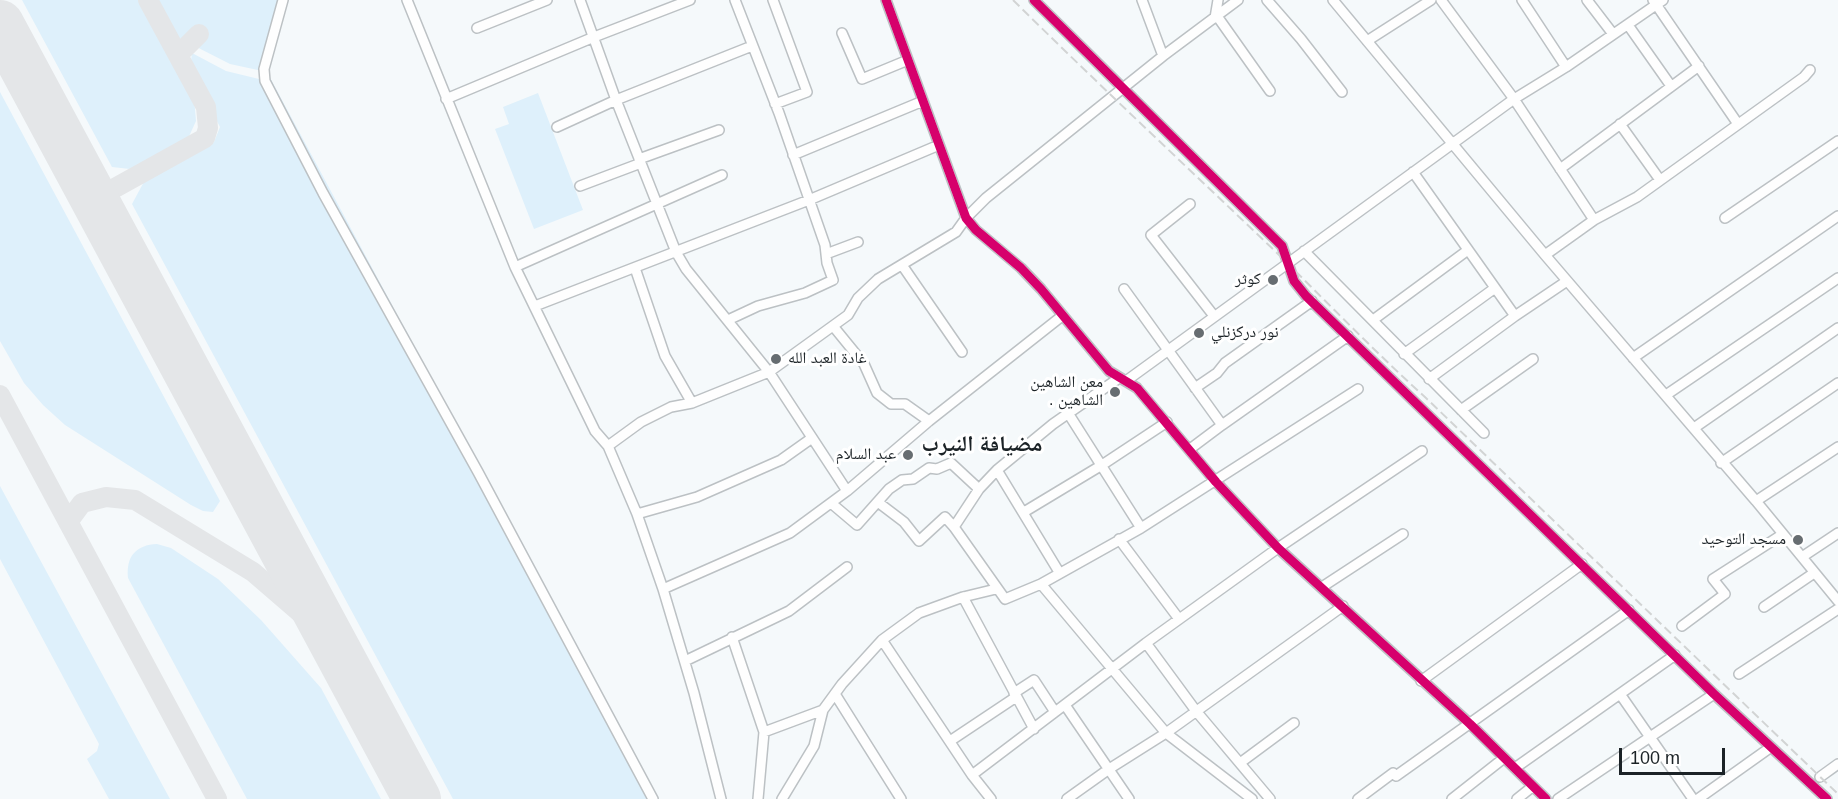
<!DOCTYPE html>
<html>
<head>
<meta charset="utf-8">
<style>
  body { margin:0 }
  #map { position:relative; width:1838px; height:799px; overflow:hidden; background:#f5f9fb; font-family:Helvetica,sans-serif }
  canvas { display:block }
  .scale { position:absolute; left:1619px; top:748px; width:106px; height:27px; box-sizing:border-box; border:3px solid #1b2226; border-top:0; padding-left:8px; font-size:18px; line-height:21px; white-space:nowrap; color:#1b2226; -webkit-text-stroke:4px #fff; paint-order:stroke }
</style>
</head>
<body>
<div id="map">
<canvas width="1838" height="799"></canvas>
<div class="scale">100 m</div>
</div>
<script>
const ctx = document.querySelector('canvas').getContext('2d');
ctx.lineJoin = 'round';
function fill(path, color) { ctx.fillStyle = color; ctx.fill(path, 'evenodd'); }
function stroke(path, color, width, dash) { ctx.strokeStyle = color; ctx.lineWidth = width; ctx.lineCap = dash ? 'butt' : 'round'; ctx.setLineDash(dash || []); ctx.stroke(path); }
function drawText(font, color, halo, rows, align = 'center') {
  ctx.font = font + ' Helvetica,"Noto Naskh Arabic",sans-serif'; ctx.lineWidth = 6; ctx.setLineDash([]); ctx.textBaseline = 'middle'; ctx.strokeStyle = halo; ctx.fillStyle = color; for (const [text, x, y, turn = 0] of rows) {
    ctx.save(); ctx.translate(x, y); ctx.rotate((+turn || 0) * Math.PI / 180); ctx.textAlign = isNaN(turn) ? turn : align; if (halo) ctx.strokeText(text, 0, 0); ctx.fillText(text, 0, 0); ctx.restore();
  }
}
fill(new Path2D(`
  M22 0H141L194 97 196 121 186 143 139 170 112 167Z
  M154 0H285L267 72 657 799H453L132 204 146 178 214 142 220 127 190 69 192 53 226 71 259 79 267 72 230 64 173 35Z
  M0 92 220 501 213 512 203 511 191 505 65 425 43 405 24 383 0 341Z
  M538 93 583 210 534 229 495 129 509 124 503 107Z
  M0 486 170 799H109L87 759 97 751 99 744 0 559Z
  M157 544 171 548 218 579 261 620 321 688 381 799H247L128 578C126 556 136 545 157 544Z`), '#def0fb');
stroke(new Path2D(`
  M178 55 199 34
  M95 199 205 138 208 128 206 107 148 0
  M0 395 217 799
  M68 522 82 503 106 497 135 500 253 572 304 616 339 654`), '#e4e6e8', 20);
stroke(new Path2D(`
  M0 24 417 799`), '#e4e6e8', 48);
const minor = new Path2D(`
  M283 0 264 69 265 81 323 193 478 472 653 799
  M407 0 515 267 595 431 608 446 637 514 663 589 694 693 721 799
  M580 0 616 100 676 252 686 269 769 372 847 491
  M773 0 807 92 775 104
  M886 0 966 218 976 230 1021 268 1041 289 1109 371 1137 388 1216 482 1278 548 1470 724 1546 799
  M1034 0 1282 246 1294 281 1306 296 1714 694 1827 799
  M1142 0 1163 56
  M1267 0 1301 39 1342 92
  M1333 0 1545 255 1756 501 1838 601
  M1441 0 1514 99 1594 220
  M1522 0 1566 67
  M1587 0 1613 34
  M1653 0 1738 124
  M1217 16 1270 91
  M1215 18 1218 0
  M1628 25 1671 86
  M477 28 547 0
  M842 33 862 79 908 60
  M1367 41 1431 0
  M446 99 594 37 690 0
  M1620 124 1660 180
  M557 127 616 100 752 46
  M793 155 923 101
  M639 159 719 130
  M1560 169 1699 66
  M1413 172 1515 316
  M580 186 641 163
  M1190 204 1151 235 1214 316
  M1725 218 1838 141
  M1304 251 1484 433
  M826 254 858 242
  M1545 255 1594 220 1637 197 1804 77 1810 70
  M902 265 962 352
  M515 267 722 175
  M635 268 665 356 692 403
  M1124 289 1222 425 1190 449
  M535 306 809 200 939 145
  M728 320 758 306 805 293 833 280 827 263 825 245 779 113 735 0
  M1373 320 1468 250
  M833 326 864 364 877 393 891 404H905L929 421
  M1404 354 1495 288
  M1633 358 1838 216
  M1429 379 1515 316 1567 281
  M1126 381 1514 99 1566 67 1663 0
  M1195 388 1217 373 1225 363 1312 301
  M1666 395 1838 278
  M1461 410 1533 359
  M1068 413 1141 528
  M1222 425 1348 336
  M1694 428 1838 328
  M608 446 641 422 671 407 692 403 769 372 848 315 858 298 878 279 956 232 966 218 986 198 1163 56 1238 0
  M1721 463 1838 383
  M997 470 1059 572
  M1756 501 1838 447
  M831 503 857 525 889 489 902 480 913 479 929 468 937 469 951 463 979 489
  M879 503 904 522 919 541 945 517 954 527 1005 599 1041 584 1141 528 1358 389
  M1024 512 1102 465 1167 422
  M637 514 697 497 781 460 812 438
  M954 527 979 489 997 470 1053 424 1119 378
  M1119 539 1179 619
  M1802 557 1838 533
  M1041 584 1166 733 1252 799
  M1322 587 1403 534
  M663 589 790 533 847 491 929 421 1062 316
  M963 597 1034 729
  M1764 607 1814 573
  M1682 626 1725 594 1713 579 1783 534
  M732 637 764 732 758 799
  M882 640 972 775 991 799
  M1146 643 1196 711 1270 799
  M685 661 789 611 847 567
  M1739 674 1838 609
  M1421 681 1582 564
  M1014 693 1034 680 1055 712
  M835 694 901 799
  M1620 694 1693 799
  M1065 705 1129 799
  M764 732 823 710
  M950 741 1016 697
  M1240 763 1294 723
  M1515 768 1675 655
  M972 775 1146 643 1278 548 1422 451
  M1396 776 1629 610
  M1820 777 1838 764
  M782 799 814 746 823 710 842 684 882 640 919 613 963 597 996 589
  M1067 799 1109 769 1166 733 1343 606
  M1358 799 1393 773
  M1452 799 1504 758
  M1517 799 1532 787
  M1558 799 1714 694
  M1698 799 1771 747`);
stroke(minor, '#bcc1c4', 12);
stroke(minor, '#fefefe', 9);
stroke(new Path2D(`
  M1013 0C1099 85 1188 168 1276 252 1326 301 1374 351 1426 398L1838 794`), '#d2d4d4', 2, [9, 4.5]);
stroke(new Path2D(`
  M886 0 966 218 976 230 1021 268 1041 289 1109 371 1137 388 1216 482 1278 548 1470 724 1546 799
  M1034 0 1282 246 1294 281 1306 296 1714 694 1827 799`), '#d6006c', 9);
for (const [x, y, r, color] of [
  [1273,280,6,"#676d71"],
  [1199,333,6,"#676d71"],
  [776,359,6,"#676d71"],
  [1115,392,6,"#676d71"],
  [908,455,6,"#676d71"],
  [1798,540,6,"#676d71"]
]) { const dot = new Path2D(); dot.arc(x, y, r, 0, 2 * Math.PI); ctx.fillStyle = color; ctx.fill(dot); stroke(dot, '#fff', 2); }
drawText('16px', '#1b2226', '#fff', [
  ["كوثر",1261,280],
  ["نور دركزنلي",1211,333,"left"],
  ["غادة العبد الله",788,359,"left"],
  ["معن الشاهين",1103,383],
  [". الشاهين",1103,401],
  ["عبد السلام",896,455],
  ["مسجد التوحيد",1786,540]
], 'right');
drawText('bold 22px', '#1b2226', '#fff', [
  ["مضيافة النيرب",982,445]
]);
</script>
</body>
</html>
